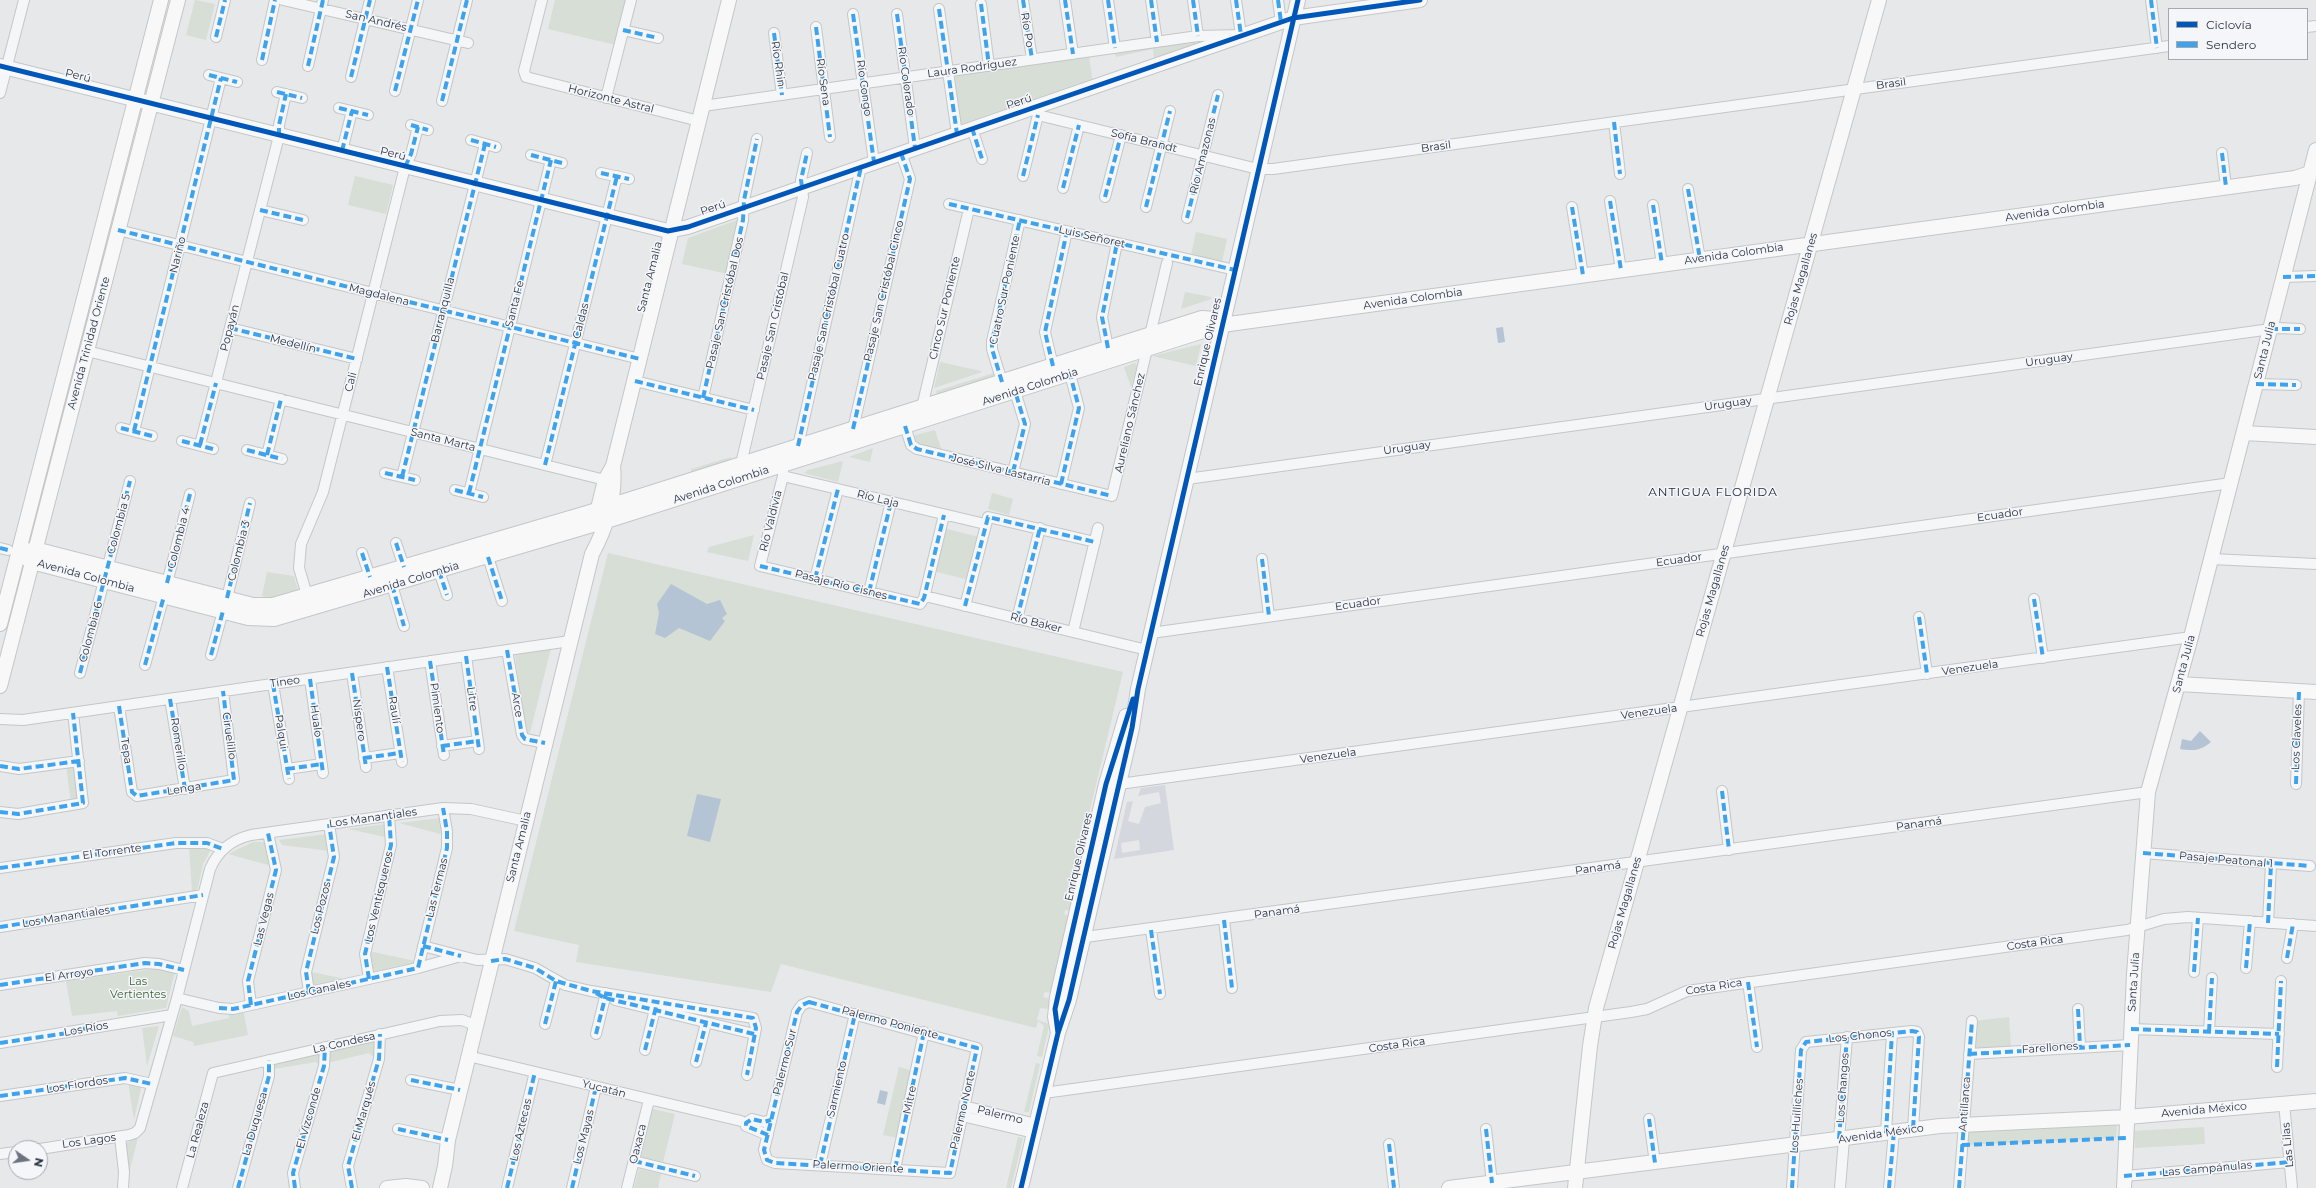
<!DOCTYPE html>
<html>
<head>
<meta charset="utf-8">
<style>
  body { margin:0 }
  #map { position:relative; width:2316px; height:1188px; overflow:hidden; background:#e6e8ea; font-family:Montserrat,sans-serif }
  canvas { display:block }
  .legend { position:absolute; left:2168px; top:8px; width:140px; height:52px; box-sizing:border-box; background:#f4f6f9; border:1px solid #a4a8b1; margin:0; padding:5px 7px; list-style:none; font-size:12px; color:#2b3445 }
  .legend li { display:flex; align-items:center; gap:8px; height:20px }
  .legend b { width:20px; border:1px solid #a4a8b1 }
  .north { position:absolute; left:8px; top:1140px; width:40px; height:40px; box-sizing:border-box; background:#f4f6f9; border:1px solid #a4a8b1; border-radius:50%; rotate:103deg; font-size:11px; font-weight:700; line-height:16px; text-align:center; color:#2b3445 }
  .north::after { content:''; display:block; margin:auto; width:14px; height:18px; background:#6c737f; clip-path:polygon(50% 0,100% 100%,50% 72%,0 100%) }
</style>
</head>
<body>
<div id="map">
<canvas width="2316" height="1188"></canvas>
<ul class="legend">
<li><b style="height:5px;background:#0057b8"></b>Ciclovía</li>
<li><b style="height:5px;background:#3ea3ec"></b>Sendero</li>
</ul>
<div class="north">N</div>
</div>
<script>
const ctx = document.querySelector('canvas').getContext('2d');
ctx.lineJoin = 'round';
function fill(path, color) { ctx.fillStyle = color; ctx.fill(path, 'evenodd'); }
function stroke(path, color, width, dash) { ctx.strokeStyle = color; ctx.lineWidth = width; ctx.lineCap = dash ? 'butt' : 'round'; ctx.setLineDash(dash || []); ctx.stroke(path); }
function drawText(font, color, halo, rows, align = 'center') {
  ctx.font = font + ' Montserrat,sans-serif'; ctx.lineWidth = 3; ctx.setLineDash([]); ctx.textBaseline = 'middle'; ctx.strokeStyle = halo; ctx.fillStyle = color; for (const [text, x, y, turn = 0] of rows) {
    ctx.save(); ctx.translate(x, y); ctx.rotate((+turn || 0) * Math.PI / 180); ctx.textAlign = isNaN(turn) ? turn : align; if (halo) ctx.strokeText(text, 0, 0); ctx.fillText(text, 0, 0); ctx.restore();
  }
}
fill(new Path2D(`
  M1165 785 1174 850 1114 859 1127 802 1133 801 1138 796 1141 788ZM1159 792 1161 803 1145 807 1139 824 1128 821 1133 801 1138 796ZM1139 840 1140 850 1122 853 1121 843Z`), '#d4d7dd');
fill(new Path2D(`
  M195 0 215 4 206 40 186 35Z
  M555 0H627L616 45 548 29Z
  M1196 41 1195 45 1154 58 1153 49 1116 57 1114 50Z
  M1089 54 1092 79 958 125 951 75Z
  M355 176 393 185 386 214 348 205Z
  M740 219 728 274 682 264 688 238Z
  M1196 232 1227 239 1222 262 1191 255Z
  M1185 292 1211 297V299L1181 309Z
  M1201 344 1196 366 1152 356Z
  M940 362 981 371 982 372 934 388Z
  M1135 363 1137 366 1131 387 1124 367Z
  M997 372 995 377 937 395 936 391Z
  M935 430 942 451 921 446 912 436Z
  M873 448 870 462 849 457Z
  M731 457V460L691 473V469Z
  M843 461 838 482 804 473 808 470Z
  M992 493 1013 499 1009 515 988 509Z
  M943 528 979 537 969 580 933 571Z
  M754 535 748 561 707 552 709 547Z
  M608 553 1123 672 1083 839 1087 842 1072 911 1065 910 1064 914 1070 916 1052 993 1045 992 1043 997 1052 999 1049 1009 1040 1008 1037 1020 1047 1023 1049 1026 1042 1057 1037 1056 1044 1026 1038 1021 1036 1028 781 964 771 992 576 962 579 945 514 931Z
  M267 572 294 576 298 591 271 598 262 596Z
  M551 648 530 733 525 732 515 654Z
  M75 764 82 798 71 804 66 765Z
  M441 818 444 835 399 823Z
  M387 824 390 838 348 829Z
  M327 834 330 851 282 845 279 840Z
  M253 842H265L272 866 228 854Z
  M213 846 203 864 197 891H192L189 847Z
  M369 951 415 961 414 966 375 975 372 972Z
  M152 969 175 971 166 1008 118 1016 117 1011 72 1016 66 981Z
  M312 972 349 980 314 986 311 975Z
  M182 1007 189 1011 192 1026 229 1018 228 1012 243 1009 248 1035 194 1046 193 1042 173 1036Z
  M2009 1017 2011 1047 1973 1050 1974 1021Z
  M159 1026 147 1066 142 1028Z
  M375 1038 376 1059 369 1053 327 1063V1052Z
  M318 1051 322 1054V1067L316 1062 274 1069 273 1061Z
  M1036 1063 1040 1064 1029 1112H1024Z
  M899 1067 913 1071 898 1138 883 1135Z
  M128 1082 138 1085 141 1088 134 1120Z
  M653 1109 675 1114 663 1162 641 1157Z
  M2117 1125 2116 1138 1967 1145 1968 1132Z
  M2204 1127 2205 1144 2135 1148 2134 1131Z
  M138 1137 129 1174 125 1144Z
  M1018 1137 1023 1138 1011 1188H1006Z
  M639 1169 661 1174 658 1188H634Z`), '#d6ded6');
fill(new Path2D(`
  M1503 327 1505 342 1498 343 1496 328Z
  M671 584 707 604 720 600 727 614 722 618 725 621 710 641 679 628 665 638 655 634 659 613 657 604Z
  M2200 731 2211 742C2201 751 2192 751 2180 749L2182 739 2191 741Z
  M697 794 721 799 710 842 687 836Z
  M880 1090 888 1092 885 1105 877 1103Z`), '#b4c4d5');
const street = new Path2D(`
  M283 0 468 43
  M542 0 524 71 526 77 699 121
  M1023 0 1032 59
  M1065 0 1073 54
  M1108 0 1115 48
  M1151 0 1157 42
  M1193 0 1198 36
  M1278 0 1281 22
  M2151 0 2157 48
  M981 4 989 66
  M939 9 957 134
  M853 14 874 162
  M897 14 915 148
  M816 27 830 137
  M2307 27 2316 26
  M623 30 658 38
  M774 33 782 95
  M216 37 225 0
  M262 60 275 0
  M308 66 323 0
  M209 75 237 82
  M351 77 370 0
  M395 91 418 0
  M277 92 302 98
  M0 93 24 0
  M606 98 631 0
  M442 101 467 0
  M703 106 1198 36 1241 35 1236 0
  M1035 107 1038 115 1258 169H1273L2169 46
  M339 108 368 115
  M1614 122 1620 174
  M411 125 428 130
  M972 128 982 159
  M471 140 496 147
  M342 151 352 111
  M2222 153 2226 187
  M531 155 562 163
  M601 173 629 179
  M1023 176 1038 115
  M1063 188 1079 125
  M1688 189 1700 259
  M1105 197 1121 135
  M1610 201 1621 270
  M949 204 1235 270
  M1653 205 1662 264
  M1146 207 1170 111
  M1572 207 1583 275
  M260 210 303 220
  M1187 218 1218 95
  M118 230 640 359
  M2283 277 2316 276
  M230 328 357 359
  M1150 335 1167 263
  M1108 348 1102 317 1117 243
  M87 351 605 480
  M1053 366 1045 332 1067 231
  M635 381 754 410
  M1002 382 992 349V341L1020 220
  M2256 384 2296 385
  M703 398 743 220 744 200 757 139
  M922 407 969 209
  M905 426 911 445 917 449 1112 496 1147 349
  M121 428 152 436
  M853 429 910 179 901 153
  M134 431 221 78
  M182 441 213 449
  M200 445 279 136V125L286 94
  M798 446 861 167
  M247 450 282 459
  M267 455 281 399
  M741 464 803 197 801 180 807 153
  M545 465 617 176
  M783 465V476L760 566 920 604 924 598 944 515
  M1013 472 1025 424 1015 391
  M385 473 415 480
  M783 476 985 524
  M402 477 485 144
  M1187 479 2278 328 2300 329
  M1061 484 1079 408 1070 374
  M455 490 483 497
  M469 493 551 160
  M396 543 404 567
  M0 548 8 550
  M362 553 370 577
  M488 557 502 601
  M1262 559 1269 616
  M2212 559 2316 564
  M439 571 447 595
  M815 579 838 489
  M167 583 190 494
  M392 585 404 626
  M869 592 891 502
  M925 596 1147 650
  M227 598 250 503
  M2034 599 2043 658
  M309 602 299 568 301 544 323 492 405 167 411 154 418 127
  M965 606 988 517 1095 542
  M1919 617 1927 674
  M1017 619 1040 528
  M1073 632 1098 528
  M1151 633 2231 483
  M507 650 522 735 525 739 545 743
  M211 655 223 611
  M466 656 479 749
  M430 661 444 755
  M145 665 164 596
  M387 667 402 762
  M80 673 130 481
  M352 673 366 767
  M310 679 323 773
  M273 684 289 779
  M170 699 185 789
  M119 706 132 792 137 796 234 780 223 691
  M0 719 23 720 570 641
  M442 746 478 741
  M364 758 400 753
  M0 766 19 769 79 761
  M287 769 322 764
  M2296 784 2299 691
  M1112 785 2191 637
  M1722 791 1729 850
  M0 812 18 814 83 803 73 713
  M2143 853 2310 866
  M0 868 176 843H207L223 849
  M1224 920 1232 988
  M2268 923 2271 864
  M0 927 203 895
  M1151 930 1160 994
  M1078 938 2148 792
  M423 946 461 956
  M2287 958 2293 924
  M418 968 447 848V831L443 808
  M2246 968 2250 921
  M2194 972 2198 918
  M369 979 365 954 391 845 389 815
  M1748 982 1757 1047
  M0 985 145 963 159 964 184 970
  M309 992 306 972 334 857 329 824
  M177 998 219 1008 233 1009 418 968 461 956 477 960 505 959 535 968 565 985 591 991 753 1018 756 1028 747 1075
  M615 1000 754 1034
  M809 1002 977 1048 950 1173 775 1163 767 1160 764 1150 797 1012 802 1005Z
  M251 1005 248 981 276 870 268 833
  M2078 1009 2080 1046
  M545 1024 556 981
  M2131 1029 2279 1034
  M2209 1032 2212 978
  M596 1034 606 993
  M0 1043 172 1015
  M645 1050 656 1005
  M1969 1054 2130 1045
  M468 1056 741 1121
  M696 1062 706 1023
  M2277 1067 2281 981
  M411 1080 460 1090
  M1044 1093 1631 1012 1647 1009 1687 991 2127 930 2164 919 2188 917 2316 926
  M0 1096 125 1078 152 1084
  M2284 1103 2292 1188
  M964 1106 1036 1124
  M962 1116 1034 1133
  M1649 1119 1655 1163
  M398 1129 448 1140
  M1486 1129 1492 1183
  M1886 1133 1892 1033
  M768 1135 746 1126V1123L752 1119 764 1122 771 1120
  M120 1137 124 1172 123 1188
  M1839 1139 1847 1037
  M1389 1144 1394 1188
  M40 1149 129 1135 135 1133 140 1128 177 998 210 869C218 850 231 840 251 835L443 808 471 809 526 821
  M0 1154 16 1152
  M634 1161 695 1176
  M820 1165 855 1014
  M895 1169 924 1032
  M2124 1176 2290 1162
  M182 1188 213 1073 440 1021 462 1020 475 1025
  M238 1188 269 1076V1060
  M295 1188 293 1173 324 1066 325 1047
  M352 1188 348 1166 379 1059 380 1034
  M507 1188 535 1072
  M572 1188 596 1087
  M627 1188 649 1100
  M1792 1188 1801 1050 1806 1042 1912 1031 1917 1032 1919 1037 1913 1129
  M1840 1188 1844 1139
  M1889 1188 1894 1131
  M1959 1188 1972 1021`);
const secondary = new Path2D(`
  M0 66 668 231 688 227 1293 18 1420 0
  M2244 433 2316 437
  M596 517 605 480 613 466 729 0
  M18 553 32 562 104 581 248 618 274 619 616 518 1222 325 2295 178 2316 171
  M18 553 35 549 253 605H273L587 513 1202 318 1216 319 1222 325
  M0 624 161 0
  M2179 684 2316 692
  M0 686 178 0
  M1058 1033 1055 1017 1057 997 1106 784 1126 716
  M387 1188 406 1186 422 1188
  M440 1188 445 1166 448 1140 592 554C606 528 616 496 613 466
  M1021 1188 1058 1033 1069 1000 1132 728 1138 689 1298 0
  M1449 1188 1940 1126 2127 1117 2316 1101
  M1575 1188 1590 1046 1596 1008 1879 0
  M2124 1188 2134 974 2148 792 2191 637 2316 150`);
stroke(street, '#c4c6c8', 12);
stroke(secondary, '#c4c6c8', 16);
stroke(street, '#f5f6f7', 10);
stroke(secondary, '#f8f8f8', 14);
stroke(new Path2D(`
  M1023 0 1032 59
  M1065 0 1073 54
  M1108 0 1115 48
  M1151 0 1157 42
  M1193 0 1198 36
  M1236 0 1241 35
  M1278 0 1281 22
  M2151 0 2157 48
  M981 4 989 66
  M939 9 957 134
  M853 14 874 162
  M897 14 915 148
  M816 27 830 137
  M623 30 658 38
  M774 33 782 95
  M216 37 225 0
  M262 60 275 0
  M308 66 323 0
  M209 75 237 82
  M351 77 370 0
  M395 91 418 0
  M277 92 302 98
  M442 101 467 0
  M339 108 368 115
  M1614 122 1620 174
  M411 125 428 130
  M972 128 982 159
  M279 136V125L286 94
  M471 140 496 147
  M342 151 352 111
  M2222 153 2226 187
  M531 155 562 163
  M405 167 411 154 418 127
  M601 173 629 179
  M1023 176 1038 115
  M802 187 801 180 807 153
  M1063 188 1079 125
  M1688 189 1700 259
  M1105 197 1121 135
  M1610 201 1621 270
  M949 204 1235 270
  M1653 205 1662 264
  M1146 207 1170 111
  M1572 207 1583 275
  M260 210 303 220
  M1187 218 1218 95
  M118 230 640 359
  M2283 277 2316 276
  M230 328 357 359
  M2270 329H2300
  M1108 348 1102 317 1117 243
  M1053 366 1045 332 1067 231
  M635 381 754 410
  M1002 382 992 349V341L1020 220
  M2256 384 2296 385
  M703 398 743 220 744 200 757 139
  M905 426 911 445 917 449 1112 496
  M121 428 152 436
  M853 429 910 179 901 153
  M134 431 221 78
  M182 441 213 449
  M200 445 216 383
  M798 446 861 167
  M247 450 282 459
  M267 455 281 399
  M545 465 617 176
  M1013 472 1025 424 1015 391
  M385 473 415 480
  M402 477 485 144
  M1061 484 1079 408 1070 374
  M455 490 483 497
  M469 493 551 160
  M396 543 404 567
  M0 548 8 550
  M362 553 370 577
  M488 557 502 601
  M1262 559 1269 616
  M760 566 920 604 924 598 944 515
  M439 571 447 595
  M815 579 838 489
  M167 583 190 494
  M392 585 404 626
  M869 592 891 502
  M227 598 250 503
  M2034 599 2043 658
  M965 606 988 517 1095 542
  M1919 617 1927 674
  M1017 619 1040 528
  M507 650 522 735 525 739 545 743
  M211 655 223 611
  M466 656 479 749
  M430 661 444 755
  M145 665 164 596
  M387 667 402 762
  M80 673 130 481
  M352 673 366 767
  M310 679 323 773
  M273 684 289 779
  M170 699 185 789
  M119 706 132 792 137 796 234 780 223 691
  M442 746 478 741
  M364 758 400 753
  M0 766 19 769 79 761
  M287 769 322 764
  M2296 784 2299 691
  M1722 791 1729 850
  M0 812 18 814 83 803 73 713
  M2143 853 2310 866
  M0 868 176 843H207L223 849
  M1224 920 1232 988
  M2268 923 2271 864
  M0 927 203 895
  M1151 930 1160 994
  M423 946 461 956
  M2287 958 2293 924
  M491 961 505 959 535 968 556 981 591 991 753 1018 756 1028 747 1075
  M2246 968 2250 921
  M2194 972 2198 918
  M369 979 365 954 391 845 389 815
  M1748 982 1757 1047
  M0 985 145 963 159 964 184 970
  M309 992 306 972 334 857 329 824
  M596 993 605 998 754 1034
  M809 1002 977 1048 950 1173 775 1163 767 1160 764 1150 797 1012 802 1005Z
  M251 1005 248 981 276 870 268 833
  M219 1008 233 1009 418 968 447 848V831L443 808
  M2078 1009 2080 1046
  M545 1024 556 981
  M2131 1029 2279 1034
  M2209 1032 2212 978
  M596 1034 606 994
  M0 1043 74 1032 86 1028
  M645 1050 656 1007
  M1969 1054 2130 1045
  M696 1062 706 1023
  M2277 1067 2281 981
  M411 1080 460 1090
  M0 1096 125 1078 152 1084
  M1649 1119 1655 1163
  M398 1129 448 1140
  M1486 1129 1492 1183
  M1886 1133 1892 1033
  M768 1135 746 1126V1123L752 1119 764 1122 771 1120
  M1839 1139 1847 1037
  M1389 1144 1394 1188
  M1962 1145 2126 1138
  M634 1161 695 1176
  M820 1165 855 1014
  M895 1169 924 1032
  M2124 1176 2290 1162
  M238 1188 269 1076V1060
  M295 1188 293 1173 324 1066 325 1047
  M352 1188 348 1166 379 1059 380 1034
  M507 1188 535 1072
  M572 1188 596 1087
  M1792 1188 1801 1050 1806 1042 1912 1031 1917 1032 1919 1037 1913 1129
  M1889 1188 1894 1131
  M1959 1188 1972 1021`), '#3ea3ec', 4, [8, 4]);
stroke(new Path2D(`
  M0 66 668 231 688 227 1293 18 1420 0
  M1058 1033 1055 1009 1071 937 1106 784 1133 699
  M1021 1188 1058 1033 1069 1000 1132 728 1138 689 1298 0`), '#0057b8', 5);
drawText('11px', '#2b3445', '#f4f6f9', [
  ["San Andrés",376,21,13],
  ["Río Po",1027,30,81],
  ["Río Rhin",778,64,82],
  ["Laura Rodríguez",972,68,-8],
  ["Perú",78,76,14],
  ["Río Colorado",906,81,82],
  ["Río Sena",823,82,82],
  ["Brasil",1891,84,-8],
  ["Río Congo",864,88,82],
  ["Horizonte Astral",611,99,14],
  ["Perú",1019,102,-19],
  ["Sofía Brandt",1144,141,14],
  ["Brasil",1436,147,-8],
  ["Perú",393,154,14],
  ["Río Amazonas",1203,156,-76],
  ["Perú",713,208,-19],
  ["Avenida Colombia",2055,211,-8],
  ["Luis Señoret",1092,237,13],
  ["Avenida Colombia",1734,254,-8],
  ["Nariño",178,255,-76],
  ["Santa Amalia",650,277,-76],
  ["Rojas Magallanes",1801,279,-74],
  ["Cuatro Sur Poniente",1005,290,-78],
  ["Pasaje San Cristóbal Cinco",884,291,-77],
  ["Magdalena",379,295,14],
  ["Avenida Colombia",1413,299,-8],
  ["Pasaje San Cristóbal Dos",725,303,-77],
  ["Santa Fe",515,304,-76],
  ["Pasaje San Cristóbal Cuatro",829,307,-77],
  ["Cinco Sur Poniente",945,308,-77],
  ["Barranquilla",443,310,-76],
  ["Caldas",581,321,-76],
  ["Pasaje San Cristóbal",773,326,-77],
  ["Popayán",230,328,-76],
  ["Enrique Olivares",1208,342,-77],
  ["Avenida Trinidad Oriente",89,343,-75],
  ["Medellín",293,344,14],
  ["Santa Julia",2265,350,-76],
  ["Uruguay",2049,360,-8],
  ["Cali",351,382,-76],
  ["Avenida Colombia",1030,387,-18],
  ["Uruguay",1728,404,-8],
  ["Aureliano Sánchez",1130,423,-77],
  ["Santa Marta",443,440,14],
  ["Uruguay",1407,448,-8],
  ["José Silva Lastarria",1001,470,14],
  ["Avenida Colombia",721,485,-18],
  ["Río Laja",878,499,14],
  ["Ecuador",2000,515,-8],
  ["Río Valdivia",771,521,-76],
  ["Colombia 5",119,524,-75],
  ["Colombia 4",179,538,-76],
  ["Colombia 3",239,551,-76],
  ["Ecuador",1679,560,-8],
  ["Avenida Colombia",86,576,15],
  ["Avenida Colombia",411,580,-17],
  ["Pasaje Río Cisnes",841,585,14],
  ["Rojas Magallanes",1713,591,-74],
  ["Ecuador",1358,604,-8],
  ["Río Baker",1036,623,14],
  ["Colombia 6",91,632,-75],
  ["Santa Julia",2184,664,-75],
  ["Venezuela",1970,668,-8],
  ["Tineo",285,682,-8],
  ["Litre",472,699,82],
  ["Arce",517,705,80],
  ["Pimiento",437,708,82],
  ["Raulí",394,710,81],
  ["Venezuela",1649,712,-8],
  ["Níspero",359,720,82],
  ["Hualo",316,721,82],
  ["Palqui",281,732,81],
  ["Ciruelillo",229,736,82],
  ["Los Claveles",2297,737,-88],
  ["Romerillo",178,744,81],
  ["Tepa",126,751,81],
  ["Venezuela",1328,756,-8],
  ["Lenga",184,789,-9],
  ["Los Manantiales",373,818,-8],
  ["Panamá",1919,824,-8],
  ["Santa Amalia",519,847,-76],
  ["El Torrente",112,852,-8],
  ["Enrique Olivares",1079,857,-77],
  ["Pasaje Peatonal 1",2226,860,5],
  ["Panamá",1598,868,-8],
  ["Las Termas",437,888,-76],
  ["Los Ventisqueros",379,897,-77],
  ["Rojas Magallanes",1625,903,-74],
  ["Los Pozos",321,908,-76],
  ["Panamá",1277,912,-8],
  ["Los Manantiales",66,917,-9],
  ["Las Vegas",264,919,-76],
  ["Costa Rica",2035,943,-8],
  ["El Arroyo",69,975,-8],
  ["Santa Julia",2134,982,-86],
  ["Costa Rica",1714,987,-9],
  ["Los Canales",319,990,-12],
  ["Palermo Poniente",890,1023,15],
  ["Los Ríos",86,1029,-10],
  ["Los Chonos",1860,1036,-6],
  ["La Condesa",344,1043,-13],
  ["Costa Rica",1397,1045,-8],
  ["Farellones",2050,1048,-4],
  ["Palermo Sur",785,1062,-76],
  ["Los Fiordos",77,1085,-9],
  ["Los Changos",1843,1088,-86],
  ["Yucatán",604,1089,14],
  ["Sarmiento",837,1089,-77],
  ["Mitre",910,1100,-78],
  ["Antillanca",1965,1104,-86],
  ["Palermo Norte",963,1110,-77],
  ["Avenida México",2204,1110,-5],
  ["El Marqués",364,1111,-74],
  ["Palermo",1000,1115,14],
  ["Los Huilliches",1797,1116,-86],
  ["El Vizconde",309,1118,-74],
  ["La Duquesa",255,1124,-74],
  ["La Realeza",198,1130,-75],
  ["Los Aztecas",521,1130,-77],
  ["Avenida México",1881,1134,-8],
  ["Los Mayas",584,1137,-76],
  ["Los Lagos",89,1141,-8],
  ["Oaxaca",638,1144,-76],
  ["Las Lilas",2288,1145,-95],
  ["Palermo Oriente",858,1167,3],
  ["Las Campánulas",2207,1169,-5]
]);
drawText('11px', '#3f6138', '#f4f6f9', [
  ["Las",138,982],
  ["Vertientes",138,995]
]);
ctx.letterSpacing = '1px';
drawText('12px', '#1d2536', '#f4f6f9', [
  ["ANTIGUA FLORIDA",1713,492]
]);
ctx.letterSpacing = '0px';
</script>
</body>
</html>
